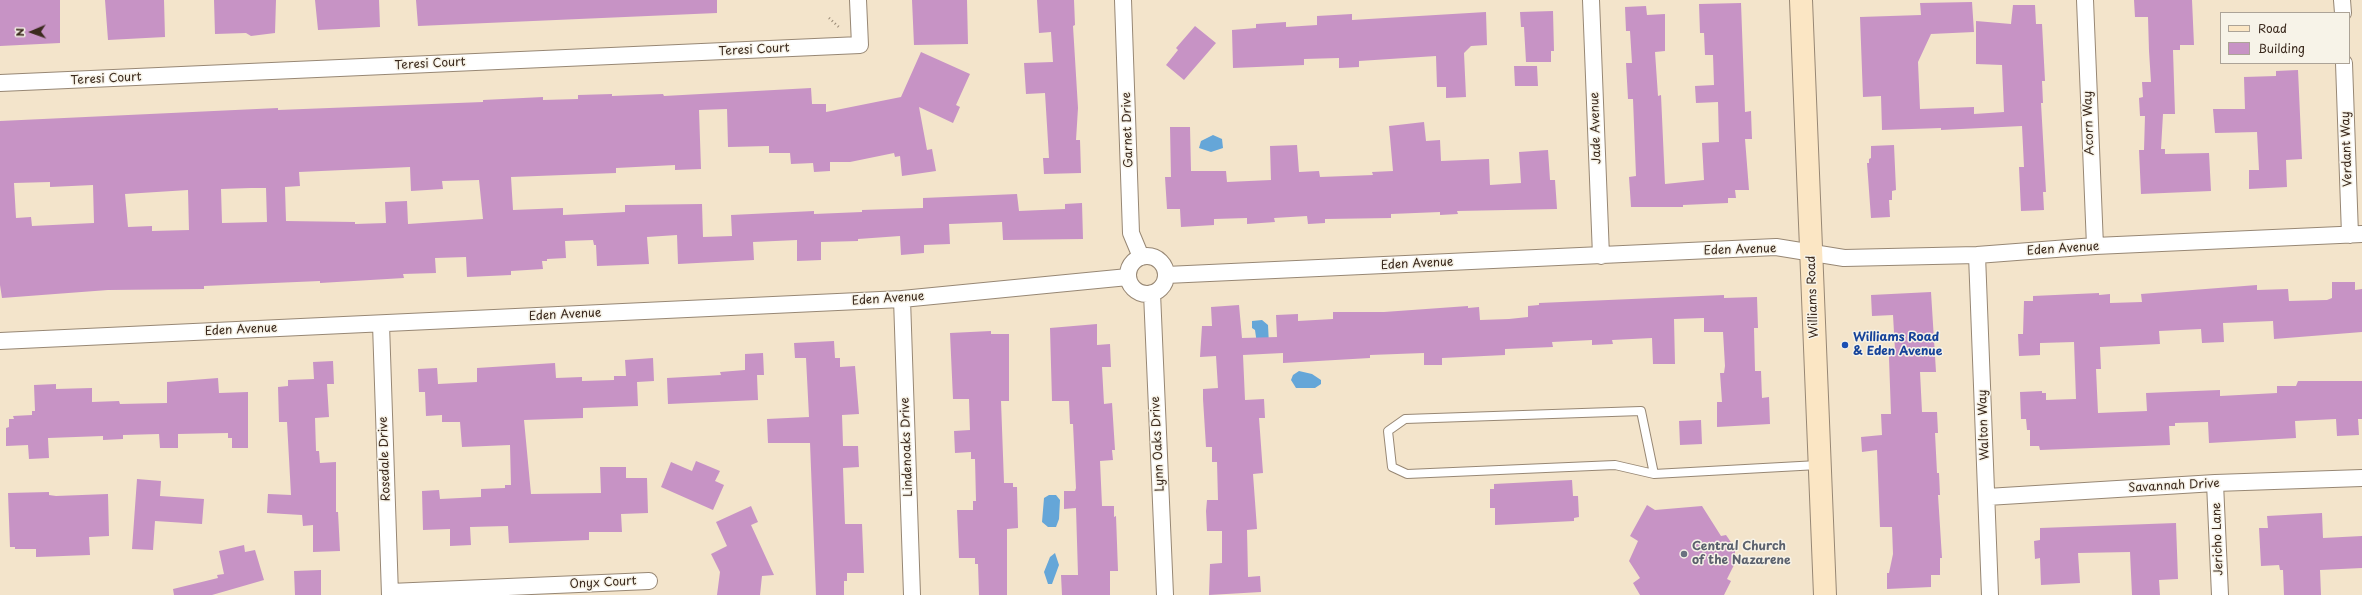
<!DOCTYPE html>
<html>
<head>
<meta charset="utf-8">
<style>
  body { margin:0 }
  #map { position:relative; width:2362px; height:595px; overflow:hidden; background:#f3e4cb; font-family:"Playpen Sans",sans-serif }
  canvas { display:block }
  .legend { position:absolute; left:2220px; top:12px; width:130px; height:52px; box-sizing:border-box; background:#f7f3e8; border:1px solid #aca397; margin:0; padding:5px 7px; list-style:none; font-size:12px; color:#3b2a1e }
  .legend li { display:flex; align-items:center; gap:8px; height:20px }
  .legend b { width:20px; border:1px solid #aca397 }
  .north { position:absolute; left:12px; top:12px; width:40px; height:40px; -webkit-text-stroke:3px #f7f3e8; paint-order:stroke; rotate:268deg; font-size:11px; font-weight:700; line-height:16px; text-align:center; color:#3b2a1e }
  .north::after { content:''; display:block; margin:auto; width:14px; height:18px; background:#3b2a1e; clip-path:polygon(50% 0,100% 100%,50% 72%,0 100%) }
</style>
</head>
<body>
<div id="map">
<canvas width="2362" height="595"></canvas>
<ul class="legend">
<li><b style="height:5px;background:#fbe6c4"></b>Road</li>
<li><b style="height:11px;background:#c793c5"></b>Building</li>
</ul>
<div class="north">N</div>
</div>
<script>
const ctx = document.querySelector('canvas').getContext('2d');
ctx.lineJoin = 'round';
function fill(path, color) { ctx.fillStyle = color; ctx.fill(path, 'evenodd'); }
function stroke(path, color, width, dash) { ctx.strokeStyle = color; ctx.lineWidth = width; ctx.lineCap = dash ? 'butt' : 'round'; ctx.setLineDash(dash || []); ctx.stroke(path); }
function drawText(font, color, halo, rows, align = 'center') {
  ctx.font = font + ' "Playpen Sans",sans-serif'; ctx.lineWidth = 3; ctx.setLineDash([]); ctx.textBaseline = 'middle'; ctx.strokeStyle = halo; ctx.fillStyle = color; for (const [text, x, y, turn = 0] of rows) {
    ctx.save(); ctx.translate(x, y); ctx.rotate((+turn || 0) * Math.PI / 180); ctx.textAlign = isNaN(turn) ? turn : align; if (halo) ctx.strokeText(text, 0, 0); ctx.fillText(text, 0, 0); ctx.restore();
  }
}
fill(new Path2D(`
  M1213 135 1222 139 1223 148 1211 152 1199 148 1201 141Z
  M1262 320 1268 325 1269 345 1257 344 1255 330 1252 328V321Z
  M1299 371 1312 374 1321 380V384L1315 388H1296L1291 380 1293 375Z
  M1049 495H1056L1060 500 1059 519 1056 527H1048L1042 522 1044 498Z
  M1055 553 1059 565 1052 584H1048L1044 572 1050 557Z`), '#65a6d8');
fill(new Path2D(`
  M0 0H60V43L0 46Z
  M105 0H164L165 37 108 40Z
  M214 0H276L275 33 251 36 246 33 215 34Z
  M315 0H379L380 27 318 30Z
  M416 0H717V13L418 26Z
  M912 0H967L968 44 914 45Z
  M1037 0H1074L1075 25 1073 26 1078 108 1076 140H1080L1081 173 1044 174 1043 158H1049L1045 93 1026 94 1024 63 1053 62 1051 32 1039 33Z
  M2134 0H2192L2194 45H2180V50H2173L2175 114H2163L2161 149H2165V154L2209 153 2211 191 2141 194 2139 150H2144L2145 116H2140L2139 98 2143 97 2142 82H2151L2149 51 2148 17H2135Z
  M1972 2 1974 32 1931 34 1918 62 1920 109 1974 107V114L2004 112 2002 65 1976 64V21L2011 24 2013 5H2035L2036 24H2042L2045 81H2042L2043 103H2041L2046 192H2043L2044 210 2021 211 2019 167H2024L2022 126 1941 130V128L1882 130 1881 96 1863 97 1860 17 1921 15 1920 3Z
  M1741 3 1745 112 1751 111 1752 139H1745L1749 190H1735L1736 198H1728V203L1683 205V207H1631L1629 177 1636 176 1633 99H1628L1626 63H1632L1630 31H1626L1625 7 1646 6 1647 15 1665 14V51L1655 52 1658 96 1661 95 1665 184 1704 180 1702 143 1719 142 1718 102 1696 103 1695 86 1714 85 1713 55H1705L1704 33H1700L1699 4Z
  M1553 11 1554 51H1551V62H1526L1524 27H1521L1520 12Z
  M1486 12 1487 45 1471 46 1464 53 1466 97 1446 98V87H1437L1436 56 1359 61V67L1339 68V58L1304 59V65L1233 68 1232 30 1256 28V24L1286 22V27L1317 25V16L1352 14V20Z
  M1195 26 1216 43 1184 80 1166 65 1178 50 1176 48Z
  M921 52 970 74 956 105 960 107 953 123 919 107 927 150 932 149 936 171 902 176 900 156 895 157 894 153 850 162H830V171L814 172 813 163 791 164 790 153H769V146L728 147 727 109 699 110 701 169 675 170V165L616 168V173L511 177 513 210 563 208V215L625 212V205L702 204 703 237 732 236 731 215 814 211V214L862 212V210L923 208V198L1017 194 1019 211 1065 209V204L1082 203 1083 239 1003 240 1002 222 949 224 950 244 924 245V253L901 255 900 236 858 239V241L821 242V260L797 261V240L753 242 754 260 678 264 677 235 647 237 649 264 597 266 596 245H594L593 240 565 241 566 258 547 259V261H542L543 269 511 271V275L467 277 466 257 435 258 436 273 403 274 404 278 320 283V281L204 286V289L108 290 2 298 0 285V121L278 108V110L483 102V100L543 97V100L578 99V95L612 94V96L663 94 664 96 811 88 812 104H826V112L901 97ZM410 167 411 191 443 189 442 181 479 180 483 219 408 224 407 201 385 202 386 223 355 224V222L286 221 285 187 300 186 299 172ZM50 182V187L93 185 94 223 32 226 31 217 16 218 14 183ZM251 188H266L267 222 222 223 221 189ZM188 190 189 230 152 231V226L128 227 125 194Z
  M1514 66H1537L1538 86H1515Z
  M2298 70 2302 159 2286 160 2287 187 2249 189V170H2259L2257 132 2215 133 2213 109H2245L2244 77 2276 76V71Z
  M1424 122 1426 141 1440 140 1441 161 1489 159 1490 185 1521 183 1519 152 1548 150 1550 180H1555L1557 209 1457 211 1458 214 1440 215V212L1391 214V218L1325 219V223L1308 224 1307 216 1274 218 1275 222 1247 224V218L1214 219V225L1181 227 1180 209H1167L1165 177H1171L1170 127H1190L1191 171H1226L1227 182 1271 180 1270 146 1297 145 1299 172 1319 171 1320 177 1373 175 1372 172 1393 171 1389 126Z
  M1894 145 1896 190 1892 191V200H1889L1890 217 1871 218 1867 163H1869V159L1871 158V146Z
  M2332 282H2355V290L2362 289V332L2274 339 2273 321 2223 323 2224 342 2202 343 2201 329 2159 331 2160 344 2100 347 2101 369H2096L2098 413 2147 411 2146 393 2220 390V396L2277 393V386H2296L2298 381H2362V419H2358L2359 435 2337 436 2336 419 2295 421 2296 438 2209 443 2208 422 2175 423V426H2169L2170 445 2040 450 2039 446H2030V430H2027L2026 419H2021L2020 392 2042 391V393H2046V400L2076 399 2074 342 2040 343V355L2019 356 2018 334H2023L2024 301H2033V296L2099 293V295L2110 294V303L2142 302 2141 294 2257 285V290L2288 289 2289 301 2327 300 2332 298Z
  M1931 292 1936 372H1920L1922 412H1937L1938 433H1935L1937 473H1939L1940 495H1938L1942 558H1940V575H1931V587L1887 589V573H1889L1893 554 1892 527H1880L1877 450 1862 452 1861 437 1882 435 1881 414H1891L1889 358 1890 350H1895L1893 315 1872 316 1871 295Z
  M1724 295V298L1757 297 1758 328H1754L1755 371H1761L1762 398 1769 397 1770 424 1717 427V402H1722L1720 373H1724L1725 366 1723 332H1704V318L1674 319 1675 364H1653L1652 338 1612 340 1613 344 1592 345V340L1552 342 1553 347 1505 349V355L1442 358V365H1424V353L1370 355V358L1283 363V353L1243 355 1245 400 1264 399 1265 418H1259L1263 473 1253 474 1257 529 1247 530 1248 577 1260 576 1261 592 1209 595 1210 564 1222 563V531H1207L1206 511 1207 500H1218L1217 462H1212V447H1206L1203 399V389L1218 388 1216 356 1200 357 1202 326H1212L1211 307 1239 305 1242 338 1277 337 1276 315 1298 314V321L1333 319V312H1384L1468 306V308L1479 307 1480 320 1509 319 1528 317V306L1539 305V303Z
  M1097 324V345L1110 344 1111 367H1102L1104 404 1112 403 1115 450H1112L1113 460 1100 461 1102 506H1114V517L1116 516 1118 571H1110V595H1062L1061 575H1078L1076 508 1064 509V491H1075L1076 488 1073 424H1070L1069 401H1052L1050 328Z
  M991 331V334H1009V401H1001L1004 483H1013V487H1017L1018 528 1007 529V595H979L978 564H975V558H959L957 510H973V501H976L975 459H971V452L955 453 954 431 970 430 969 399H953L950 333Z
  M834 341 835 358H840V367L855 366 859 414 842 415 843 446H858L859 467 843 468 845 524H862L864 573H847V581H844V595H816L810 443H768L767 419 809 417 806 358H795L794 343Z
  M763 353 764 375H757L758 400 668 404 667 378 721 375 720 372 745 370V354Z
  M653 358 654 381 637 382 638 406 583 408V418L524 420 531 494 601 493 600 467H626V478H647L648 513 621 514 622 532H589V540L509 543 508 526 470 527 471 545 450 546V529L423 530 422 491 439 490 440 499 481 497V489L505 488V485H511L510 445 462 447 460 422H442V415L426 416 425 392H419L418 369 437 368 438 384 477 382V368L555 363 556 378 582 377V381L614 380V376H626L625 360Z
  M333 361 334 384H327L329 417 315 418 316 451H319L320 463 336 462V512H338L340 551 313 552V525L303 526 302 515 267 513 268 494 291 495 287 422H279L278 387 288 386V380L314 379 313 362Z
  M218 378 219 393 248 392V448H232V438H228V433L178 434V448H160L159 434 123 435V439L103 440V436L48 438 49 458 29 459 28 445 6 446V428L9 427V419H14L13 416 32 415V411H35L34 385 56 384V389L92 388V402L119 401 120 404 167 403V382Z
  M1701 420 1702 444 1680 445 1679 421Z
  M696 461 720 471 715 481 724 485 713 510 661 487 671 462 692 471Z
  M137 479 161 481 160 496 204 499 202 524 155 521 153 550 132 549Z
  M1572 480 1573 496H1578L1579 517 1574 518V521L1495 525V508H1490V489H1494V484Z
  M49 492V495L56 496 108 494 109 536 89 537 90 555 36 557V549H15V547H10L8 493Z
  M1647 505 1655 510 1702 506 1721 536 1726 535 1735 548V563L1727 579 1731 581 1724 595H1640L1633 583 1640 578 1629 561 1638 541 1630 536Z
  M751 506 758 522 751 525 774 575 762 576 760 595H717L720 572 711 554 727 546 716 522Z
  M2322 513 2323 538 2362 536V568L2320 570 2321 595H2284L2283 570H2280L2279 565 2261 566 2259 528H2268L2267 516Z
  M2176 523 2178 579 2159 580 2160 595H2132L2130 552 2078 553 2080 583 2041 585 2040 558 2035 559 2034 541 2040 540V528Z
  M244 545 245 552 255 550 264 580 212 595H174L173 589 218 578 217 575 224 574 219 551Z
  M321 570V595H295L294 571Z`), '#c793c5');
const lane = new Path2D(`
  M1654 474 1641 411 1405 419 1388 431 1392 467 1407 474 1615 465 1654 474 1818 465`);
const street = new Path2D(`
  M1123 0 1131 233 1141 257
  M1591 0 1601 256
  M2085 0 2095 246
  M2342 0 2343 13
  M2344 63 2350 235
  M0 83 860 45 858 0
  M1977 255 1990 595
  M1128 275a19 19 0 1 1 38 0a19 19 0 1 1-38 0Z
  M1166 275 1776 247 1844 258 1977 255 2095 246 2362 234
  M1152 293 1165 595
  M902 299 912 595
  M381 324 390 595
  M0 341 902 299 1128 277
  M2215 483 2220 595
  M1987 497 2215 483 2362 478
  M390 592 649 581`);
const secondary = new Path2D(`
  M1801 0 1825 595`);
stroke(lane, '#978774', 10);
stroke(street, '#978774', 18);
stroke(secondary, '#978774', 24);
stroke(new Path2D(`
  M829 18 840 28`), '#978774', 2.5, [1, 3]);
stroke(lane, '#fff', 8);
stroke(street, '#fff', 16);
stroke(secondary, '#fbe6c4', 22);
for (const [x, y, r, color] of [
  [1845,345,4,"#1a4fb4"],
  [1684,554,4,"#6b7280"]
]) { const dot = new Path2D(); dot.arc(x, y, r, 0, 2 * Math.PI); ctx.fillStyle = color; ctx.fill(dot); stroke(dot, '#f7f3e8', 1.5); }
drawText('12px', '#3b2a1e', '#f7f3e8', [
  ["Teresi Court",754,50,-3],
  ["Teresi Court",430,64,-3],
  ["Teresi Court",106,79,-3],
  ["Acorn Way",2089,123,-92],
  ["Jade Avenue",1596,128,-92],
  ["Garnet Drive",1128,130,-92],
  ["Verdant Way",2347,149,-92],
  ["Eden Avenue",2063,249,-4],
  ["Eden Avenue",1740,250,-2],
  ["Eden Avenue",1417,264,-3],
  ["Williams Road",1813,297,-92],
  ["Eden Avenue",888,299,-4],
  ["Eden Avenue",565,315,-3],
  ["Eden Avenue",241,330,-3],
  ["Walton Way",1984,425,-92],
  ["Lynn Oaks Drive",1158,444,-93],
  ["Lindenoaks Drive",907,447,-92],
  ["Rosedale Drive",385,459,-92],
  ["Savannah Drive",2174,486,-3],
  ["Jericho Lane",2218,539,-92],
  ["Onyx Court",603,583,-3]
]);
drawText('bold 12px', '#164399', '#f7f3e8', [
  ["Williams Road",1853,338],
  ["& Eden Avenue",1853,352]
], 'left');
drawText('bold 12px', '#5b616d', '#f7f3e8', [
  ["Central Church",1692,547],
  ["of the Nazarene",1692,561]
], 'left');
</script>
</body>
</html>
